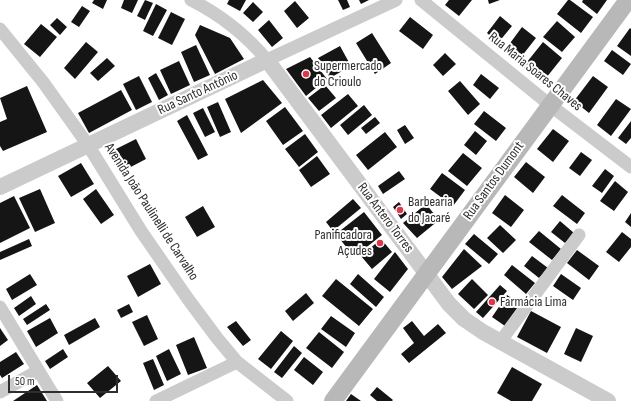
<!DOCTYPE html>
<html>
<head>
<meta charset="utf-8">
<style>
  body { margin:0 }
  #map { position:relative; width:631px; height:401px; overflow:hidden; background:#fff; font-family:"Sofia Sans Condensed",sans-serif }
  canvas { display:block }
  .scale { position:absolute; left:8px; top:375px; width:110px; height:18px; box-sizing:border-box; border:2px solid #2e2e2e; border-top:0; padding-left:5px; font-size:12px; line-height:14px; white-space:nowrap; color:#2e2e2e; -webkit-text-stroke:3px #fff; paint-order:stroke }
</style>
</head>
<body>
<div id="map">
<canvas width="631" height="401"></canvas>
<div class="scale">50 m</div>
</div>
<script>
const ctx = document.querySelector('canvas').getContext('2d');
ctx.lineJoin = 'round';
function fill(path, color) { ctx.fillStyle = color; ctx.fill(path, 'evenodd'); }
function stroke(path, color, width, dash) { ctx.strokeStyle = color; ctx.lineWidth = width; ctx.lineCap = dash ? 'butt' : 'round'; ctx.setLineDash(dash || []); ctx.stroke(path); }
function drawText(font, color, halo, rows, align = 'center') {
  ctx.font = font + ' "Sofia Sans Condensed",sans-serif'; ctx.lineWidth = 4; ctx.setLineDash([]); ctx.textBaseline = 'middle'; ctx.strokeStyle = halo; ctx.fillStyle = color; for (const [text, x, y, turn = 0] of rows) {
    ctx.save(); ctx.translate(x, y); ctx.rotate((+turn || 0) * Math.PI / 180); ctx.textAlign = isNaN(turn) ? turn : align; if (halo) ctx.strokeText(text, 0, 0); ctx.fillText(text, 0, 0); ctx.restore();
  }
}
fill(new Path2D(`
  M94 0H107L103 9 92 3Z
  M124 0H138L132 13 121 8Z
  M145 0 153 3 145 20 137 16Z
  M229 0H246L240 11 227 4Z
  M338 0H347L350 7 343 10Z
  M359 0H369L361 4Z
  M449 0H472L459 16 445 5Z
  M488 0H500L489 4Z
  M568 0H570L593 17 581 33 557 14Z
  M583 0H607L597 14 582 2Z
  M295 1 309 18 297 28 284 11Z
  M253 2 263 12 253 22 243 13Z
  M156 4 167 10 153 36 143 31Z
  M82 6 90 11 79 27 71 22Z
  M171 12 185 19 172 45 158 38Z
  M500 16 512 26 498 43 487 33Z
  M410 17 433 35 423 49 399 31Z
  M57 18 67 27 60 35 50 25Z
  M269 20 283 38 272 47 258 30Z
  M557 21 575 37 562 52 543 37Z
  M41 24 57 37 40 57 24 44Z
  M200 25 230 38 244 59 215 74 195 35Z
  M522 27 536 38 518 61 505 50Z
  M630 28 631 29V56L617 46Z
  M372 33 391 63 375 74 356 43Z
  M86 42 98 52 75 79 64 68Z
  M543 42 562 58 542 83 523 67Z
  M196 45 210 75 194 82 181 52Z
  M340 46 351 66 330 78 318 58Z
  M612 50 631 64 623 75 604 61Z
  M445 53 456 64 443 76 433 65Z
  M310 57 327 79 306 96 286 69Z
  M107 58 115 66 98 81 90 73Z
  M179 61 190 85 171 94 160 70Z
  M156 73 168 95 159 100 148 78Z
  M481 74 499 88 490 99 473 85Z
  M139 76 152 102 136 110 123 84Z
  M593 76 608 87 589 113 574 101Z
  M263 80 282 103 241 133 225 99Z
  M460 81 480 104 468 115 448 91Z
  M325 85 336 98 319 111 308 98Z
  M27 86 47 132 3 151 0 146V122L7 119 0 98Z
  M121 90 132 110 89 133 78 113Z
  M348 94 358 106 331 128 321 115Z
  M616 99 631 109 611 136 597 125Z
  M218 102 231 132 220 137 207 107Z
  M364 105 372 115 348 135 340 125Z
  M285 107 303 131 283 145 266 121Z
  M203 108 215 132 205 137 193 113Z
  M484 111 506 128 496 141 474 124Z
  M187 115 208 155 198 160 177 121Z
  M375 117 380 123 366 134 361 128Z
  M631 121V138L626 144 618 138Z
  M405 125 414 138 405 144 397 130Z
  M553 129 569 141 553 162 537 149Z
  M475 131 487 141 476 155 464 145Z
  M385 132 397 147 368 170 356 155Z
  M305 134 318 152 299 167 285 149Z
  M136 139 146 159 125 170 114 150Z
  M581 152 592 160 580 176 569 168Z
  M463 153 482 168 467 186 448 171Z
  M317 156 330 174 311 187 299 170Z
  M526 162 545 177 533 193 514 177Z
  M81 163 94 184 71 197 58 176Z
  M605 169 614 176 602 193 592 186Z
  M399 171 405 179 383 194 378 186Z
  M442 173 465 190 453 206 430 189Z
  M615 181 628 192 614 211 600 201Z
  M40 189 55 223 35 232 19 198Z
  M96 189 114 215 101 224 83 199Z
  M505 195 524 210 511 227 492 213Z
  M562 195 585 213 577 224 553 206Z
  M14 196 30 228 0 243V203Z
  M353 199 361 208 333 231 326 222Z
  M399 202 407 214 401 219 393 207Z
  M426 204 439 220 417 238 403 223Z
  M203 206 215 227 197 237 185 217Z
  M364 212 382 235 354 257 336 234Z
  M631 213V227L625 222Z
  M560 221 574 233 565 243 551 232Z
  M500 225 516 240 503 253 487 238Z
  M539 231 561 249 552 260 529 242Z
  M622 232 631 239V247L619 262 606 252Z
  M474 234 498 254 489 264 465 244Z
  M29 239 32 246 0 260V252Z
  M381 239 392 252 372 269 361 256Z
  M464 249 482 266 452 289 442 277Z
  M577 250 599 266 589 280 567 263Z
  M395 252 408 269 390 292 374 279Z
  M532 256 548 268 539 278 524 266Z
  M150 264 161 284 138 297 127 276Z
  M512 265 535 283 526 294 504 275Z
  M30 274 37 285 12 300 6 289Z
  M358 274 384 297 376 307 350 284Z
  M561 274 581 288 573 300 553 286Z
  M336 279 373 309 359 326 322 296Z
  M472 279 488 295 474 309 458 294Z
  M500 285 507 291 483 318 476 312Z
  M306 293 314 303 293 321 285 311Z
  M507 295 520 304 505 326 492 317Z
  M31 296 36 304 19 316 14 308Z
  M46 304 50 310 27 325 23 319Z
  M129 304 133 312 121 318 117 310Z
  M531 311 561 327 547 353 517 337Z
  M147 315 158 339 144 346 132 322Z
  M331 316 355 333 346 347 321 329Z
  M50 318 58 333 36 347 27 331Z
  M95 318 100 327 69 345 64 335Z
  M236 321 251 340 243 346 227 327Z
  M412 321 424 336 438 324 446 333 409 363 401 354 414 343 403 328Z
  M0 328 8 340 0 346Z
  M576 328 593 336 581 362 564 354Z
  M281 331 293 341 271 369 258 359Z
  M319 332 344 352 332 368 306 348Z
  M194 337 207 368 188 375 176 345Z
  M294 346 302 353 282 378 274 372Z
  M63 349 68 357 50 369 45 361Z
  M169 349 181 374 167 381 156 356Z
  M16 352 24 364 2 378 0 375V362Z
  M304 357 323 372 313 385 294 370Z
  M153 359 164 385 154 390 143 363Z
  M108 366 121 381 100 398 87 383Z
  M512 367 542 384 532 401H511L497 393Z
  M37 385 47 401H13Z
  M377 387 393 400 392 401H377L370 395Z
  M351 394 361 401H346Z`), '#151515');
stroke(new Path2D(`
  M191 0C221 15 245 34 267 60L396 0
  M421 0 550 105 631 167
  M0 29 43 82 88 145 141 231 188 299 217 338 237 362 287 401
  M0 307 57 401
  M500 342 579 235
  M0 392 38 371
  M156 401 237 362`), '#cbcbcb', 13);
stroke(new Path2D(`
  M0 187 267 60 449 304 464 319 483 332 608 401`), '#cbcbcb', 16);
stroke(new Path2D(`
  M333 401 628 0`), '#b8b8b8', 18);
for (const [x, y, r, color] of [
  [306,74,4,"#df3749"],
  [400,210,4,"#df3749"],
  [380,243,4,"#df3749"],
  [492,302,4,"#df3749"]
]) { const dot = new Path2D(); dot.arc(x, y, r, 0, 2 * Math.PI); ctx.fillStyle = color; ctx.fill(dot); stroke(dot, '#fff', 1.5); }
drawText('14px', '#2e2e2e', '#fff', [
  ["Supermercado",314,66],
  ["do Crioulo",314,82],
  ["Barbearia",408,202],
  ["do Jacaré",408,218],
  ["Panificadora",372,235,"right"],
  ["Açudes",372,251,"right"],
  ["Farmácia Lima",500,302]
], 'left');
drawText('14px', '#2e2e2e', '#fff', [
  ["Rua Maria Soares Chaves",535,72,39],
  ["Rua Santo Antônio",198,93,-25],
  ["Rua Santos Dumont",494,181,-54],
  ["Avenida João Paulinelli de Carvalho",151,212,57],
  ["Rua Antero Torres",385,218,53]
]);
</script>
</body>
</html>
